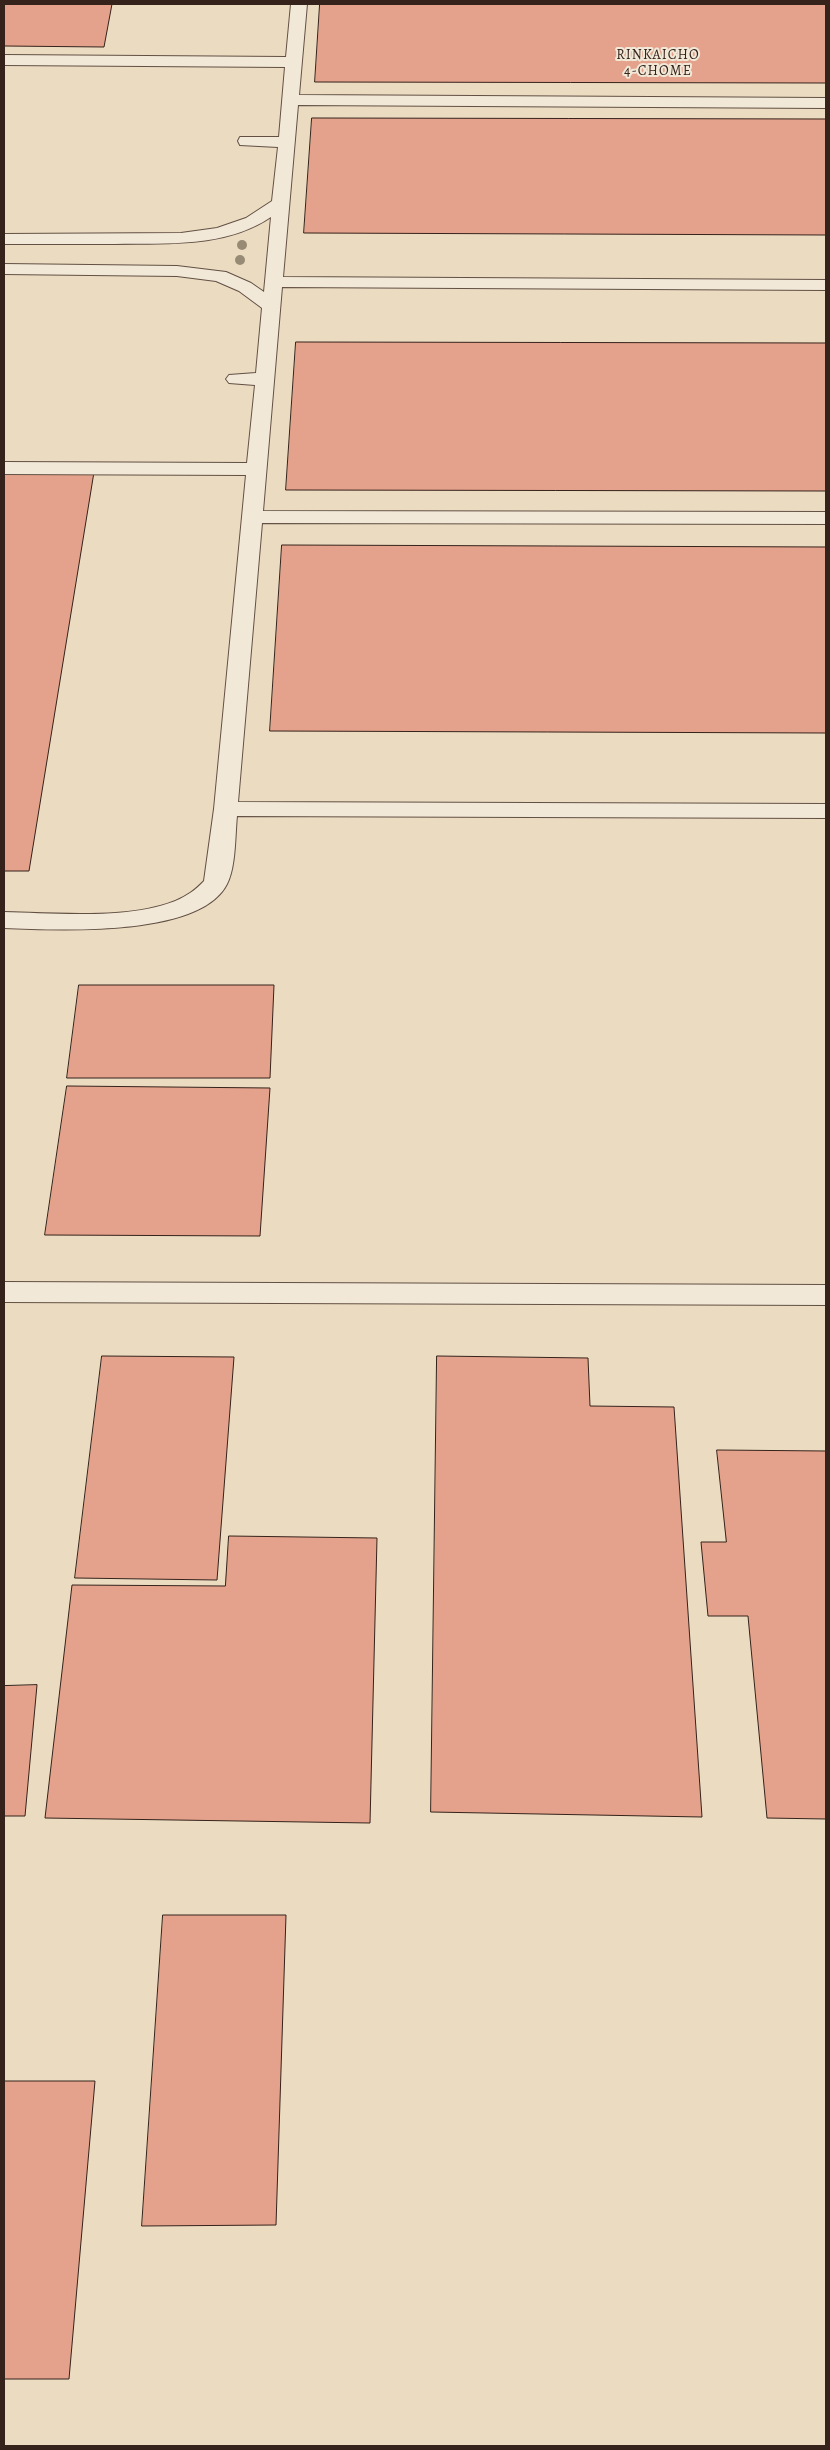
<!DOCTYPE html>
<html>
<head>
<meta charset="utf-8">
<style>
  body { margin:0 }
  #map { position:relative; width:830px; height:2450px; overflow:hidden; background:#eadbc1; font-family:Alegreya,serif }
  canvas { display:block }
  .frame { position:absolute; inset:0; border:5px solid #35221a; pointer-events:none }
</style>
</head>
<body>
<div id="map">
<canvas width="830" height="2450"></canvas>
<div class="frame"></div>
</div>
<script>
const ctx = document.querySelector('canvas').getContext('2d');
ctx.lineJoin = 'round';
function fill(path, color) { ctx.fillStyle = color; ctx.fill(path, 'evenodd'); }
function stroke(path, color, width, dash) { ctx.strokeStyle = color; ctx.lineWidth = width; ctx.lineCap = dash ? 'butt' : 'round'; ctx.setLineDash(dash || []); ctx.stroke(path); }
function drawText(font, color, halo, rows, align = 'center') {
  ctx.font = font + ' Alegreya,serif'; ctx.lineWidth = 4; ctx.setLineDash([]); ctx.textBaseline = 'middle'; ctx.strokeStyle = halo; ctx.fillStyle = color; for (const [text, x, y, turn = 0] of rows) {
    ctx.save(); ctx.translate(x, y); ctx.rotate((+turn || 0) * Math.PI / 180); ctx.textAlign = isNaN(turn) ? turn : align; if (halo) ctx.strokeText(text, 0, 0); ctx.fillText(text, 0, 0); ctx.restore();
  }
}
const building = new Path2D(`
  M4 4H112L104 47 4 46Z
  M320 4H826V83L315 82Z
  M312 118 826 119V235L304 233Z
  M296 342 826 343V491L286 490Z
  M4 472H94L29 871H4Z
  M282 545 826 547V733L270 731Z
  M79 985H274L270 1078H67Z
  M67 1086 270 1088 260 1236 45 1235Z
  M102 1356 234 1357 217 1580 75 1578Z
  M437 1356 588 1358 590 1406 674 1407 702 1817 431 1812Z
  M717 1450 826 1451V1819L767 1818 748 1616H708L701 1542H726Z
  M229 1536 377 1538 370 1823 45 1818 72 1585 225 1586Z
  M37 1685 25 1816H4V1686Z
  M163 1915H286L276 2225 142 2226Z
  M4 2081H95L69 2379H4Z`);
fill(building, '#e4a28c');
stroke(building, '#35221a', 1);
const minor = new Path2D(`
  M291 4H307L299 95 826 98V108L298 105 283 277 826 280V290L282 287 263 511 826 512V524L262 523 238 802 826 804V818L237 816C235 835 236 867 227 884 200 938 56 930 4 928V912C54 913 148 922 190 893 195 890 200 885 204 881L214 809 246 475 4 474V462L247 463 255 385 229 383 226 379 229 375 256 373 262 308 239 291 216 281 177 276 4 274V264L177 266 226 272 251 283 264 292 271 217C225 248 167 243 115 244 78 244 41 244 4 244V234L181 233 217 228 246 218 272 201 278 147 240 145 238 141 240 137H279L285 67 4 65V55L286 57Z
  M4 1282 826 1285V1305L4 1302Z`);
stroke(minor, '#625044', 2);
fill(minor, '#f1e8d7');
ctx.fillStyle = '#988b76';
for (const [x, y] of [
  [242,245],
  [240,260]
]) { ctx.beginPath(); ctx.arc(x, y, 5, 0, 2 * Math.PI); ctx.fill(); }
ctx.letterSpacing = '1px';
drawText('14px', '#35221a', '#f1e8d7', [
  ["RINKAICHO",658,56],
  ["4-CHOME",658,72]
]);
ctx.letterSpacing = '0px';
</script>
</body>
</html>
